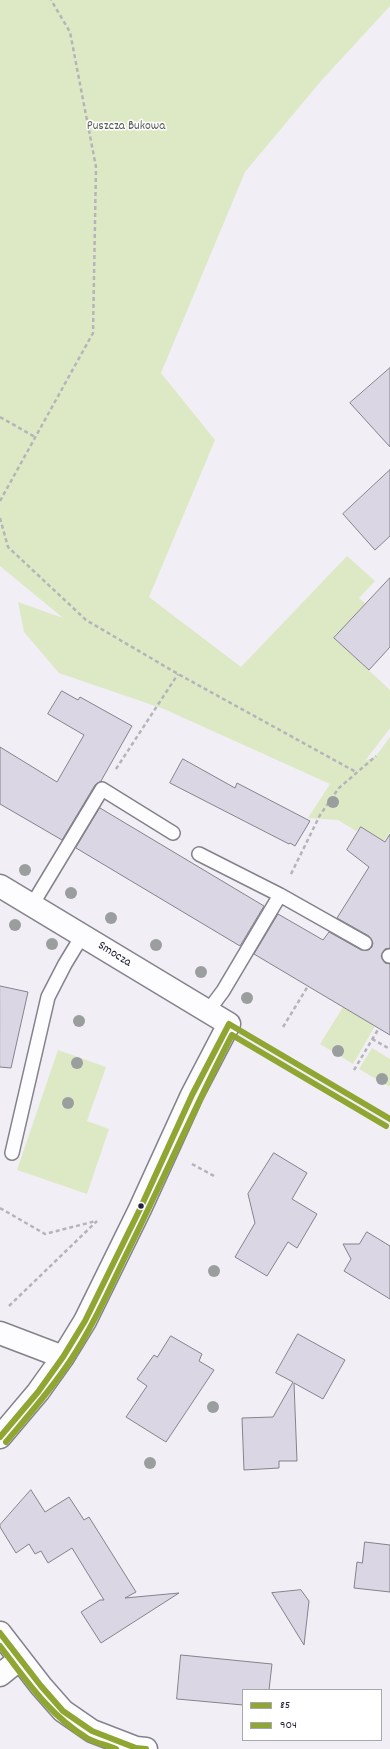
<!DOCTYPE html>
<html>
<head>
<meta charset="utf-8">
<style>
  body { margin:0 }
  #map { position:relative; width:390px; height:1749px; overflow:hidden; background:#f1eef6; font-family:Dekko,sans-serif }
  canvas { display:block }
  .legend { position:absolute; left:242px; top:1689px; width:140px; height:52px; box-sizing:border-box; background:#fff; border:1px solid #a7a7b1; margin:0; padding:5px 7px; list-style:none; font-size:12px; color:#22223b }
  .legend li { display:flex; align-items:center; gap:8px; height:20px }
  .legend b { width:20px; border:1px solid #a7a7b1 }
</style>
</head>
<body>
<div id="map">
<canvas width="390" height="1749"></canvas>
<ul class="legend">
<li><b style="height:5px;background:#8fa632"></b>85</li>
<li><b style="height:5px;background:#8fa632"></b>904</li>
</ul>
</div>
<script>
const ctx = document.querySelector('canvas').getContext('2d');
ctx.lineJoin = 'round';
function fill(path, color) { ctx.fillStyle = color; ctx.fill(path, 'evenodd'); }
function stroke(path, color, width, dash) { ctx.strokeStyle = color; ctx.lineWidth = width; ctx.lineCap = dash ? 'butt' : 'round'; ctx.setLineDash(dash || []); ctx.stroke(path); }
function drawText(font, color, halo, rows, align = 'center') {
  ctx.font = font + ' Dekko,sans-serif'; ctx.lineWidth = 3; ctx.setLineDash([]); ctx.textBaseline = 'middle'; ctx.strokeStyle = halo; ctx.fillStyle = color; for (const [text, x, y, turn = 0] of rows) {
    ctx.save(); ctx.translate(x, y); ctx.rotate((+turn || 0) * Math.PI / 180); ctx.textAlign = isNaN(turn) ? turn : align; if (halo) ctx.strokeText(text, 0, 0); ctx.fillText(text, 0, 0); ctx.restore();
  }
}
fill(new Path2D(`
  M0 0H390V6L321 81 245 172 161 373 215 440 149 597 241 667 347 556 375 581 359 598 366 604 334 638 390 690V728L365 761 376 756 390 737V832L384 841 361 827 356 831 338 820 308 818 330 784 164 709 59 673 24 632 18 602 63 618 0 566Z
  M343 1007 375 1026 353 1064 320 1044Z
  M372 1048 390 1059V1087L359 1069Z
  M58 1050 106 1067 87 1121 109 1129 87 1194 17 1170Z`), '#dde9c4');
const building = new Path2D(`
  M390 368V447L350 403Z
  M390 470V536L375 550 343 514Z
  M390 578V647L369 670 334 638Z
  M62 691 78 700 80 697 132 726 101 781 95 785 62 840 0 804V747L57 782 84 735 48 714Z
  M183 759 235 788 237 783 310 821 295 846 290 843 289 844 170 783Z
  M100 808 264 906 240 946 76 848Z
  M361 827 385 842 390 834V948L385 949 381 956 385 963 390 964V1035L254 954 278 914 323 940 329 932 361 950H369L372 947 373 943 369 936 337 918 369 867 347 850Z
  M0 986 28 992 11 1068 0 1067Z
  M274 1153 307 1173 292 1199 317 1214 297 1248 288 1242 267 1276 235 1257 255 1223 248 1194Z
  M367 1232 390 1246V1299L344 1271 351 1259 343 1244H359Z
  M298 1334 345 1360 323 1399 294 1383 297 1461H279V1468L244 1470 242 1418 273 1417 293 1382 276 1373Z
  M171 1336 202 1354 199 1361 214 1370 166 1442 126 1417 147 1386 137 1379 154 1355 157 1357Z
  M31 1490 45 1512 69 1497 84 1520 89 1517 136 1592 125 1598 179 1593 101 1643 81 1612 100 1600H104L72 1548 48 1563 41 1551 35 1554 29 1544 16 1553 0 1527V1525Z
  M365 1542 390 1545V1592L354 1588 357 1562 362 1563Z
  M301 1590 309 1601 304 1645 272 1593Z
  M181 1655 272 1664 269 1690H243V1705L177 1699Z`);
fill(building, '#dbd6e4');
stroke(building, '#84828b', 1);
const service = new Path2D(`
  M199 854 280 895
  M32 905 102 789 173 833
  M389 956H390
  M208 1011 223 991 280 895 365 943
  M12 1153 48 997 65 964 82 936`);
const minor = new Path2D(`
  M0 886 229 1024 192 1095 140 1209 85 1321 63 1357 38 1392 0 1437
  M0 1333 63 1357
  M0 1633 41 1686 63 1711 92 1731 136 1748 146 1749
  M0 1675 20 1659`);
stroke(service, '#84828b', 16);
stroke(minor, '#84828b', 25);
stroke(new Path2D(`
  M0 417 35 437
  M0 501 93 333 96 167 70 32 51 0
  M0 518 8 547 86 620 178 674 356 772
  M116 769 178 674
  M291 874 320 815 339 788 376 756
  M283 1027 308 986
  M372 1039 390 1049
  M354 1070 379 1028
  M192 1164 214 1176
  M0 1208 45 1234 96 1221
  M9 1306 97 1221`), '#b5b4b9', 2.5, [4, 3]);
stroke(service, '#fdfcfe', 13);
stroke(minor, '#fdfcfe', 22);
stroke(new Path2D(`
  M229 1024 390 1119
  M0 1437 38 1392 63 1357 85 1321 140 1209 192 1095 229 1024
  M0 1633 41 1686 63 1711 92 1731 136 1748 146 1749`), '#8fa632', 6);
stroke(new Path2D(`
  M6 1442C28 1416 51 1390 70 1361 92 1328 108 1292 125 1257 162 1183 194 1108 232 1035L386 1126
  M0 1646C26 1680 50 1716 87 1738 96 1743 107 1745 116 1749`), '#8fa632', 6);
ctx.fillStyle = '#9b9e9f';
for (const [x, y] of [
  [333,802],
  [25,870],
  [71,893],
  [111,918],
  [15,925],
  [52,944],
  [156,945],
  [201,972],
  [247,998],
  [79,1021],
  [338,1051],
  [77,1063],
  [382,1079],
  [68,1103],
  [214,1271],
  [213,1407],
  [150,1463]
]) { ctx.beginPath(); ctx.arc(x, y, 6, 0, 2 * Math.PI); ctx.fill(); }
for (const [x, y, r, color] of [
  [141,1206,3.5,"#22223b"]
]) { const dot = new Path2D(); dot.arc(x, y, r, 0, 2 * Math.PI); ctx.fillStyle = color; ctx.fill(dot); stroke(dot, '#fff', 1.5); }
drawText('13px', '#555c58', '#fff', [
  ["Puszcza Bukowa",126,127]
]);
drawText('13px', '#22223b', '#fff', [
  ["Smocza",114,955,32]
]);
</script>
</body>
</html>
